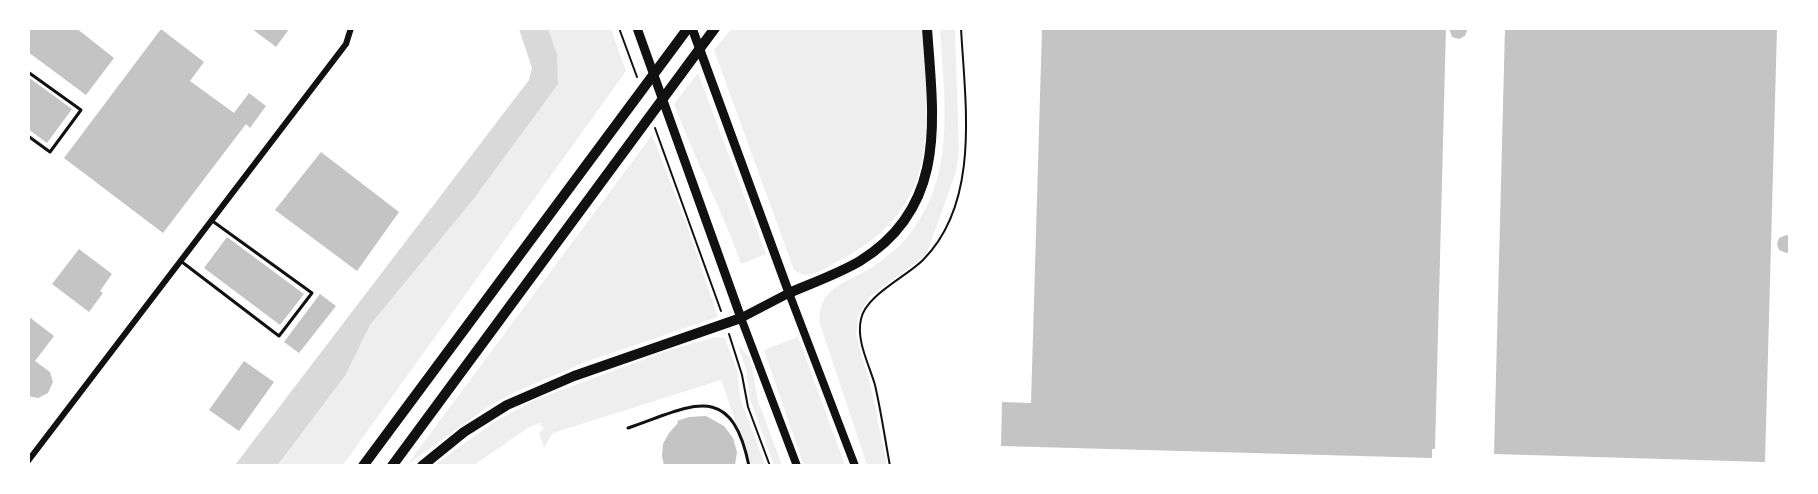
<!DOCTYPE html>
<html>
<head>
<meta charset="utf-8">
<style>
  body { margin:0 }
  #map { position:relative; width:1818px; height:494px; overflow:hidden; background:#fff; font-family:"Alegreya Sans",sans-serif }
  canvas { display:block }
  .frame { position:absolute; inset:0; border:30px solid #fff; pointer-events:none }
</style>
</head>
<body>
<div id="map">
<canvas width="1818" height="494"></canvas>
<div class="frame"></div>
</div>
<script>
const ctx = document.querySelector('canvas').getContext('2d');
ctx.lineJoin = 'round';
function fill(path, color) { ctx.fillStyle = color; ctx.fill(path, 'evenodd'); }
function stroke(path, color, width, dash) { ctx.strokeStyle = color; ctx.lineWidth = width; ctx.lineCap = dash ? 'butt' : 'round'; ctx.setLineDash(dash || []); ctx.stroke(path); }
fill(new Path2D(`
  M548 29H611L626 71 343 465 278 466 345 376 370 325 557 55Z
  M731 29H922C929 127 942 207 840 260 824 268 810 282 794 270L714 50Z
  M940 29H955L959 151 956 171 950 189 926 255 869 297 858 317 856 335 871 388 887 465H867L820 324C816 286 849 283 874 266 888 256 905 243 914 228 956 169 944 96 940 29Z
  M698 73 766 254 741 264C722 209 694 158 674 104Z
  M652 135 686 223 718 317 588 361 515 392 486 408 407 465Z
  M716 337 725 338 737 371 740 398 765 465H751L721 380 553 433 544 448 539 433 544 429 540 423 529 427 474 465 433 466 493 423 535 400 669 350Z
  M798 337 845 465H804L801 457 764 350Z
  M738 345 750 358 758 401 782 465H774L750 399 746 369Z`), '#eee');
fill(new Path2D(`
  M519 29H548L557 54 558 84 475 197 370 325 345 376 278 465H235L529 80 532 68Z`), '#d9d9d9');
fill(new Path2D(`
  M28 28H76L114 58 86 95 28 52Z
  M251 28H290L276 47Z
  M1042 28H1446L1435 449H1432V458L1001 446 1002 402 1031 403Z
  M1449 28H1468L1465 36 1459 39 1452 37Z
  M1505 28H1777L1765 462 1494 454Z
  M161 29 204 62 190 81 234 113 249 93 266 106 250 128 246 124 163 233 64 158Z
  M28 77 72 109 47 143 28 129Z
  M321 152 399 212 357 271 275 210Z
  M1786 235 1790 236V252L1786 253 1779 250 1777 244 1779 238Z
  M227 237 304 294 280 325 204 268Z
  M79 249 112 274 100 291 103 293 89 312 52 284Z
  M320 294 336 306 299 353 284 342Z
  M28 316 54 336 35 361 50 372 53 382 48 393 38 398 28 396Z
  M244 361 274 382 239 431 209 410Z
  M706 416 724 426 733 438 737 452 735 465H664L662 456 663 444 669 433 678 423 677 421 689 417Z`), '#c4c4c4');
stroke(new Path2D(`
  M619 28 637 77
  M655 128 721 311
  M729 334 742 375 748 407 770 466
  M890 466C885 439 881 411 875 385 869 364 856 341 861 319 866 295 906 277 923 260 981 202 965 103 961 28`), '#111', 2);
stroke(new Path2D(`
  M28 72 81 110 50 152 28 136
  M182 262 279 336 312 293 211 220
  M628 428C690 407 731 378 749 466`), '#111', 3);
stroke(new Path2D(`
  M28 461 346 44 351 28`), '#111', 6);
stroke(new Path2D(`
  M789 293 855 466
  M741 318 797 466`), '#111', 8);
stroke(new Path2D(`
  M637 28 741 318 789 293 692 28`), '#111', 9);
stroke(new Path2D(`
  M789 293C812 283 838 274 860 261 949 206 933 117 927 28
  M363 466 688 28
  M392 466 715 28
  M422 466 464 432 507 405 574 376 741 318`), '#111', 10);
</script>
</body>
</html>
